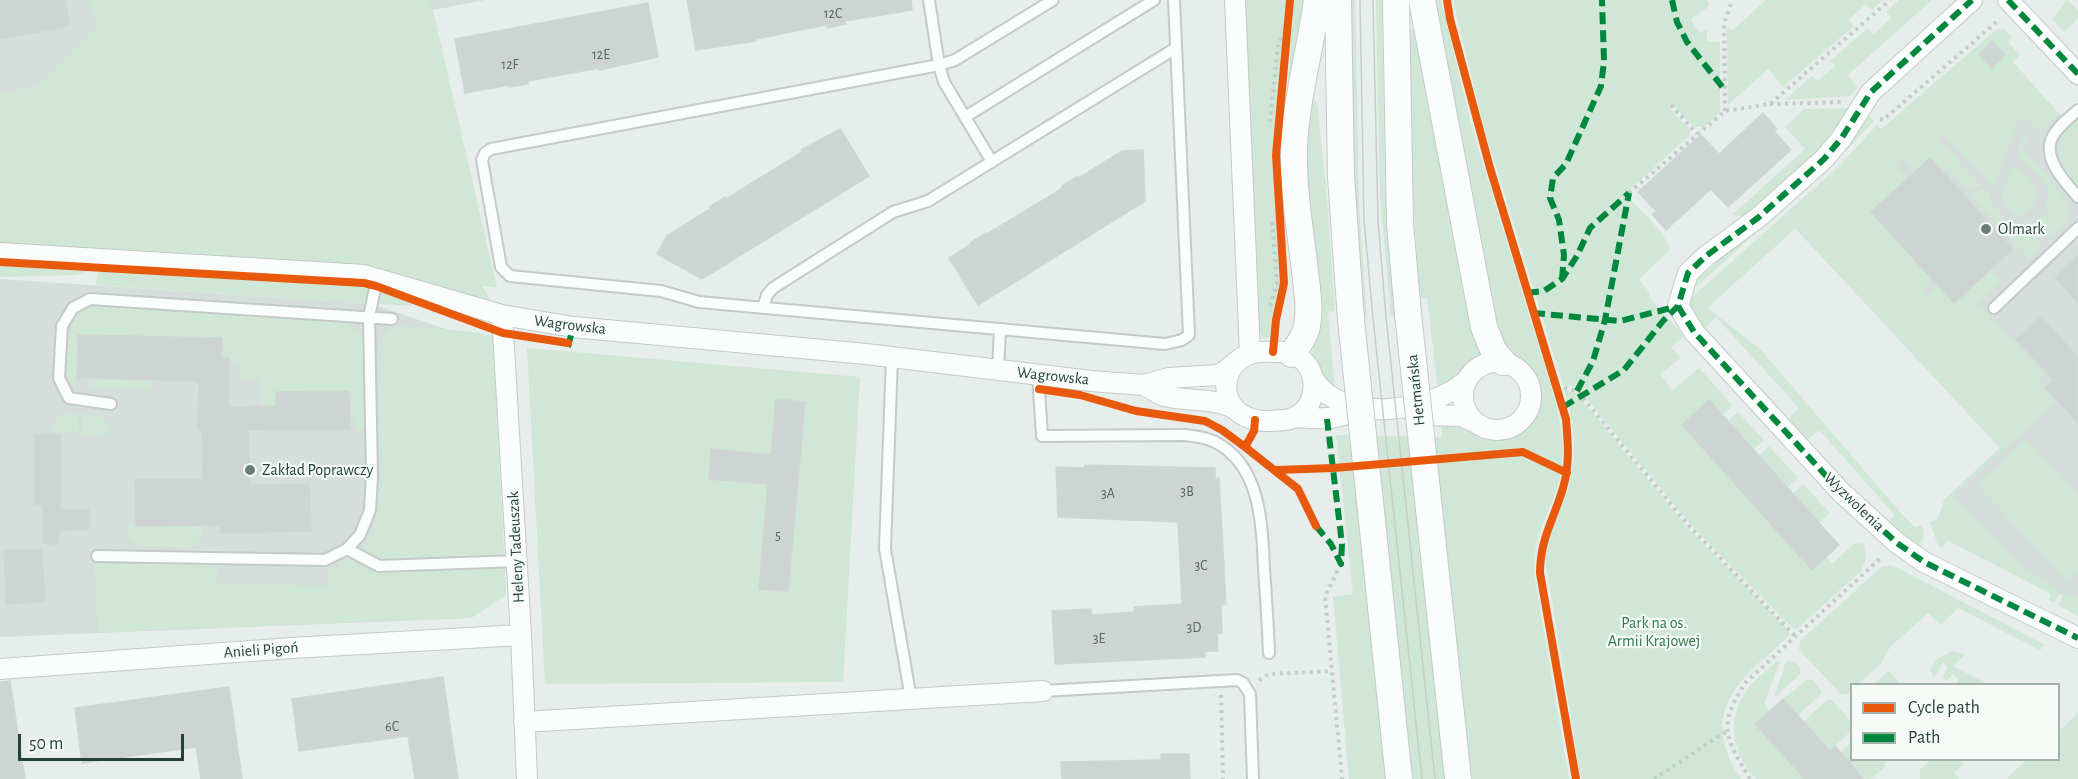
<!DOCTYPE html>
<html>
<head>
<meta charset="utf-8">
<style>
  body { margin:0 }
  #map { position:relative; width:2078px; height:779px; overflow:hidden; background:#e7edea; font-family:"Alegreya Sans",sans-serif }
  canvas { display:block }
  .legend { position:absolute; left:1850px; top:683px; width:210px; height:78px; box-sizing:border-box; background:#f6fbf8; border:2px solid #a2b1ac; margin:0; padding:8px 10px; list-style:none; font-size:18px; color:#234239 }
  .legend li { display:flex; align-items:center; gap:12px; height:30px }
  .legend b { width:30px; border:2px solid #a2b1ac }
  .scale { position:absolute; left:18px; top:734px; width:166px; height:27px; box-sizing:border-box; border:3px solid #234239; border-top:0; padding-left:8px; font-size:18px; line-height:21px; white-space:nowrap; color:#234239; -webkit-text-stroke:4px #f6fbf8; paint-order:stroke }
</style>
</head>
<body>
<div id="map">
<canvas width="2078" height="779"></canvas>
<ul class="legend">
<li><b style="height:8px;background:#e8590c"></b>Cycle path</li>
<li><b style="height:8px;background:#00873e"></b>Path</li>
</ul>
<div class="scale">50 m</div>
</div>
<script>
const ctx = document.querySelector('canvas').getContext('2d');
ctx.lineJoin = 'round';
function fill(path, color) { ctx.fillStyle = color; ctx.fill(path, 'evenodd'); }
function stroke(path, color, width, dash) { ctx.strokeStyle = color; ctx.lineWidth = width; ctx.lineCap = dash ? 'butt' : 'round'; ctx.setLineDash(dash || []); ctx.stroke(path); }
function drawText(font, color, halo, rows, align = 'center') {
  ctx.font = font + ' "Alegreya Sans",sans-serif'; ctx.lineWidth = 4.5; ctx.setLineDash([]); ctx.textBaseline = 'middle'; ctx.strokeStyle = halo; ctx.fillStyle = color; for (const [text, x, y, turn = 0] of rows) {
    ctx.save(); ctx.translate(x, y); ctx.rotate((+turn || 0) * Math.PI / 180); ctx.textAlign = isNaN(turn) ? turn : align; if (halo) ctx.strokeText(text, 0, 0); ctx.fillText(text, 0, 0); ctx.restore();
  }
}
fill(new Path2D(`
  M0 0H485L0 94Z
  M2005 55 2078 134V603L1940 533 1944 500 2000 448 1795 228Z
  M0 279 372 304 493 345 506 595 471 618 0 637Z`), '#d5deda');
fill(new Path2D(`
  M88 0H428L433 10 497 288 482 286 495 308 372 304 96 285 99 267 76 275 0 277V94L36 87 97 26Z
  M1242 0H1286L1280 83 1281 270 1278 337 1263 338 1259 329 1257 317Z
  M1294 0H1306L1287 94Z
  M1351 0H1355L1359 205 1367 319H1363C1353 213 1352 107 1351 0Z
  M1376 0H1382L1385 193 1395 315 1391 316 1380 195Z
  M1432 0H1441L1472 128 1556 403C1561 427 1566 452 1560 476 1552 511 1532 535 1534 573L1569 779H1349L1333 597 1353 594 1336 435 1442 437 1441 421C1465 420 1482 439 1507 436L1531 414 1535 388 1525 369 1498 349Z
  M1453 0H1707L1709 4 1707 8 1692 18V21L1699 33 1707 29V42H1720V112L1704 127H1694L1672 104 1669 107 1690 130 1689 136 1625 194C1639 209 1665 231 1670 250L1639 279 1649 292V297L1684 336 1671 347 1680 358 1660 375 1673 390 1699 368 1733 406 1722 415 1709 401 1682 426 1812 569 1826 557 1832 564 1855 543 1864 544 1866 559 1861 571 1797 629 1792 628 1692 526 1577 387 1563 385 1484 128Z
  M1766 0H1883L1872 10 1866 4 1849 19 1854 26 1783 87 1768 69 1728 105 1727 28 1733 30Z
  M1899 0H1932L1848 75 1858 88 1849 96 1785 100 1812 76 1818 81 1835 66 1830 61 1868 28 1874 34 1891 18 1886 12Z
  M2067 0 2078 10V18L2064 32 2052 19Z
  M1417 29 1481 355 1464 373 1438 390 1427 298H1420L1413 200 1409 35 1412 30Z
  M1997 29H2005L2012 37 2008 42 2020 55 2013 62 2059 114 2040 132 2025 117 2018 122 1995 183 1991 185 1944 135 1939 139 1981 186C1962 190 1960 184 1948 170L1944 173 1930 158 1914 172 1902 159 1896 165 1907 178 1871 212 1932 279 1922 289 1928 297 1939 287 1954 302 1991 269 2002 281 1977 304 1981 308 1982 307 2045 376 2038 383 2055 402 1953 497 2023 568 2061 591 2054 603 2048 600 2051 594 1947 540 1942 549 1938 546 1930 522 1938 519 1944 500 2000 448 1796 228 1707 308 1759 348 1900 512 1915 527 1921 525 1924 532 1921 546 1887 523 1895 515 1819 430 1806 441 1787 420 1799 408 1716 317 1704 328C1697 319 1689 312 1689 300L1838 167 1877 125 1881 129Z
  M1312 96 1317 103 1326 186 1335 311 1328 312 1335 393 1332 391 1312 360 1314 338 1304 181 1309 97Z
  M1851 108 1823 150 1747 216 1740 217 1733 214 1805 149 1785 127 1804 109Z
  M1865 112 1874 121 1834 163 1808 187 1806 182Z
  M2078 118V187C2055 161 2050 143 2078 118Z
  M2025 137 2031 140 2022 149C2032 160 2041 170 2051 181 2072 204 2077 215 2051 239L2045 231 2036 239 2042 247 2029 259 1970 195 1973 192 1988 189 1991 201 2009 224 2022 225 2029 221 2036 222 2049 210 2045 206C2063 173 1998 164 2025 137Z
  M2014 167C2025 172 2037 184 2038 196 2034 206 2025 216 2015 216L2008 210 2001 196 2011 169Z
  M1803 184 1805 189 1689 293 1697 280Z
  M98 304 170 309 174 311 175 309 346 323 359 332 366 344 367 429H356L355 419 350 420 349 391 277 392 276 406H260L259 379 240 380V365H229V358H222V338L78 335 77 389C65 383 67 372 67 360 68 336 69 309 98 304Z
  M403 326 473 332 493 336 506 595 471 618 98 632 94 566 102 561 218 565 217 583 327 586 328 569C389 555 380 481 379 433 379 403 379 374 379 345 382 333 392 329 403 326Z
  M527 348 860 377 843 682 545 684Z
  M90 378 152 380V389L150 390 90 389Z
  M1564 389 1575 392 1689 529 1789 631V636C1740 680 1696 710 1741 779H1581L1545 557C1548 535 1558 516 1566 495 1579 460 1575 424 1564 389Z
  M1738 412 1764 440 1753 450 1728 421Z
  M60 414H78L79 432 50 431Z
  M82 414C93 414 102 415 109 424V433L104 436H82Z
  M2026 439 2078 496V572L2067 582 1977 484Z
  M1769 446 1798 478 1787 487 1759 456Z
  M1803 484 1830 513 1819 523 1793 493Z
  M125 524 202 525 203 539 186 548 138 546 129 540Z
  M1890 565 1896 567 2045 645 2040 650 1958 608 1941 625 1928 613 1890 647 1881 664 1858 684H1852L1851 691 1848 694H1841L1799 650 1800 641 1880 568Z
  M2065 592 2078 599V616L2058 605Z
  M1951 651 1966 654 1953 666 1988 684H1957L1956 683 1959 679 1953 674 1946 681 1943 677 1948 668 1943 662 1934 678 1930 670 1935 661Z
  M1777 661H1780L1764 704 1770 711 1756 724 1805 779H1756C1731 752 1725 716 1750 686 1758 677 1768 669 1777 661Z
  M1786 661 1795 662 1800 667V674L1774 698Z
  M1889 671 1901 684H1874Z
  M1807 680H1813L1821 690V694L1797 716 1783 699Z
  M1827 700H1832L1851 722V731L1830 751 1803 722Z
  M2078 713V779H2008V777L2027 760H2058L2059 731Z
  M1851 743 1852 760H1885V767L1871 779H1866L1854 766 1848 771 1835 757Z
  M1931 760H1961L1964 764 1954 773 1959 779H1920V769Z`), '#d0e6d6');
const building = new Path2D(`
  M0 0H65L70 26 0 39Z
  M687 0H911L912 10 845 21 846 24 827 28 826 25 756 39V41L696 50Z
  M648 3 658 57 599 70V68L528 81V84L509 87V85L465 93 455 39Z
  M1992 41 2005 55 1992 68 1979 55Z
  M1763 113 1777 129 1774 131 1791 150 1728 207 1711 189 1666 230 1652 214 1656 211 1638 192 1701 135 1719 154Z
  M840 129 869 176 702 279 657 254 667 236 710 209 709 207 725 197 726 199 802 152 801 150Z
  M1143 150 1145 201 978 305 949 258 971 244 970 243 986 233 987 234 1063 188 1062 186 1078 176 1079 178 1122 151Z
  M1930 158 2013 249 1954 303 1871 212Z
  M2078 256V303L2055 277Z
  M2041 316 2078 358V423L2046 388 2054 381 2016 339Z
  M78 335 222 338V358H229L228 407 276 406V392L349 391 350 429 248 430 250 485 310 484 311 531 220 533V525L136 526 135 480 203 479 202 430H197L199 381 77 378Z
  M776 399 805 402 788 591 759 589 768 484 709 479 711 449 771 455Z
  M1709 400 1839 545 1812 570 1682 425Z
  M34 434 61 435 60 510 89 509V529L59 531V544H44L43 505H34Z
  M1085 465 1215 468V478H1219L1226 604H1221L1222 633H1217L1218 651H1205V657L1055 664 1052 611 1091 609 1092 615 1134 612V607L1182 604 1178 522 1058 517 1056 467 1084 468Z
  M42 549 45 602 6 604 4 550Z
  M443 677 458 779H415L408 736 299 751 292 699Z
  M10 681 25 779H0V682Z
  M229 687 242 779H201L196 747 82 763 75 708Z
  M1783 699 1830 751 1835 746 1864 779H1805L1755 724Z
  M1161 754H1189L1190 779H1062L1061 762 1161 760Z`);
fill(building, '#ced4d1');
stroke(building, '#d0d6d3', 1.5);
const service = new Path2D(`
  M929 0 939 65 944 82 992 162
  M1053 0 955 60 939 65 491 149 485 153 482 160 501 267 510 276 661 291 699 302 1165 344 1182 340 1189 335 1174 0
  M2078 110C2069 118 2057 127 2052 138 2042 159 2066 183 2078 197
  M965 117 1154 0
  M763 308 767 295 773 288 893 212 928 201 1176 48
  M1994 308 2078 228
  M892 357 885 549 911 699
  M998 370 1000 329
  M1038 375 1042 436 1184 435C1194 436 1205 437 1215 442 1261 465 1262 525 1264 569 1266 597 1268 625 1269 653
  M111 404 69 398 59 378 62 326 73 308 90 299 392 319
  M347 549 379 566 517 561
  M97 556 325 560 347 549 360 535 370 510 372 476 369 317 377 279
  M1043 691 1237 680 1243 683 1250 694 1253 779`);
const minor = new Path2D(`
  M1235 0 1250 353
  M1972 0 1871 92 1841 139 1824 159 1759 217 1706 256 1688 273 1678 306 1694 332 1841 492 1897 543 1924 562 2078 638
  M2008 0 2078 74
  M0 253 364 275 502 315 573 327 866 354 1091 381 1144 385 1169 378 1218 375 1225 371 1236 362
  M502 315 521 635 527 779
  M1258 352C1270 352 1284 350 1295 355 1324 369 1318 417 1284 420 1275 421 1261 422 1252 419 1214 408 1220 357 1258 352Z
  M1463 396a34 34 0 1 1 68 0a34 34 0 1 1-68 0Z
  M1314 380C1344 425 1430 412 1466 381
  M1144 385C1151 389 1158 394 1165 396 1188 402 1214 397 1235 409
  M1408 409 1424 415 1461 416 1475 422
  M1294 417C1316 418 1338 422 1357 408
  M0 669 292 648 521 635
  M524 722 1043 691`);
const tertiary = new Path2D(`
  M1338 0 1341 177 1351 320
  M1396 0 1400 224 1408 314
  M1422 0 1484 327 1494 352 1503 362
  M1292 354C1298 346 1303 339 1306 330 1311 311 1307 290 1305 271 1301 235 1294 198 1294 162 1293 107 1310 55 1317 0`);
stroke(service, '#c4cac7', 14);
stroke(minor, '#c4cac7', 22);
stroke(tertiary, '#c4cac7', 28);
stroke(new Path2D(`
  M1770 104 1842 102
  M1671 105 1697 134
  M1725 111 1724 24 1732 0
  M1880 119 1883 120 2000 19
  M1270 122 1278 46 1287 26
  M1629 193 1725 111 1770 104 1890 0
  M1270 306 1277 284 1272 219
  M1557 386 1577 391 1690 527 1796 637
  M1341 564 1325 596 1342 779
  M1259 680 1269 674 1332 671
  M1221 695 1223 779
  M1654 779 1727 731
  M1750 779C1725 736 1717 727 1746 682L1883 556`), '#c2ccc9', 4, [3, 4.5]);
stroke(service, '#fbfcfc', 10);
stroke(minor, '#fbfcfc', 20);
stroke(tertiary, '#fbfcfc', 26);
stroke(new Path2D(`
  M1360 0 1364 220 1373 318 1422 779
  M1373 0 1378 221 1386 317 1435 779`), '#c8cdcb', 1.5);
const tertiaryBridge = new Path2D(`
  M1408 314 1458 779
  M1351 320 1399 779`);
stroke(tertiaryBridge, '#c4cac7', 28, []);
stroke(tertiaryBridge, '#fbfcfc', 26);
stroke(new Path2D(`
  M1672 0 1677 22 1687 42 1724 89
  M2008 0 2078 74
  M1562 279 1564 255 1559 220 1550 198 1553 178 1566 164 1601 86 1604 61 1602 0
  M1527 293 1544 291 1562 279 1577 256 1590 228 1629 193
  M1678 306 1694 332 1841 492 1897 543 1924 562 2078 638
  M1533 313 1620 321 1675 307
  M568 347 573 327
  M1577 391 1593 361 1605 320 1629 193
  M1563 407 1624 370 1663 321 1678 306 1688 273 1706 256 1759 217 1824 159 1841 139 1871 92 1972 0
  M1316 526 1331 544 1341 564 1342 544 1327 419`), '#00873e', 6, [12, 6]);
stroke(new Path2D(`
  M1447 0 1450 19 1490 168 1566 419C1568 442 1570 465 1563 488 1554 519 1540 539 1540 573L1576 779
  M0 262 364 283 376 286 503 333 568 343
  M1273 352 1276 320 1284 283 1276 155 1290 0
  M1039 389 1080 395 1136 411 1205 421 1222 430 1245 447 1254 431 1255 420
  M1245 447 1298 489 1316 526
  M1276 470 1334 468 1523 452 1567 473`), '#e8590c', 8);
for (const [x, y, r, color] of [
  [1986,229,6,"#687e77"],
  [250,470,6,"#687e77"]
]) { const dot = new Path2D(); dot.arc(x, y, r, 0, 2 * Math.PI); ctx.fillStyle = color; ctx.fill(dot); stroke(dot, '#f6fbf8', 2); }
drawText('14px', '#4e6760', null, [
  ["12C",833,14],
  ["12E",601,55],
  ["12F",510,65],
  ["3B",1187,492],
  ["3A",1108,494],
  ["5",778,536],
  ["3C",1201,566],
  ["3D",1194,628],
  ["3E",1099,639],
  ["6C",392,727]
]);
drawText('16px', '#234239', '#f6fbf8', [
  ["Olmark",1998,229],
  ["Zakład Poprawczy",262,470]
], 'left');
drawText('16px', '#234239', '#f6fbf8', [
  ["Wagrowska",570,325,7],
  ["Wagrowska",1053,376,6],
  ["Hetmańska",1416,390,-96],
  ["Wyzwolenia",1854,502,44],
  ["Heleny Tadeuszak",516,547,-93],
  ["Anieli Pigoń",261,650,-4]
]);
drawText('16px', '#2b7b47', '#f6fbf8', [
  ["Park na os.",1654,623],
  ["Armii Krajowej",1654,641]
]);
</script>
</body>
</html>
